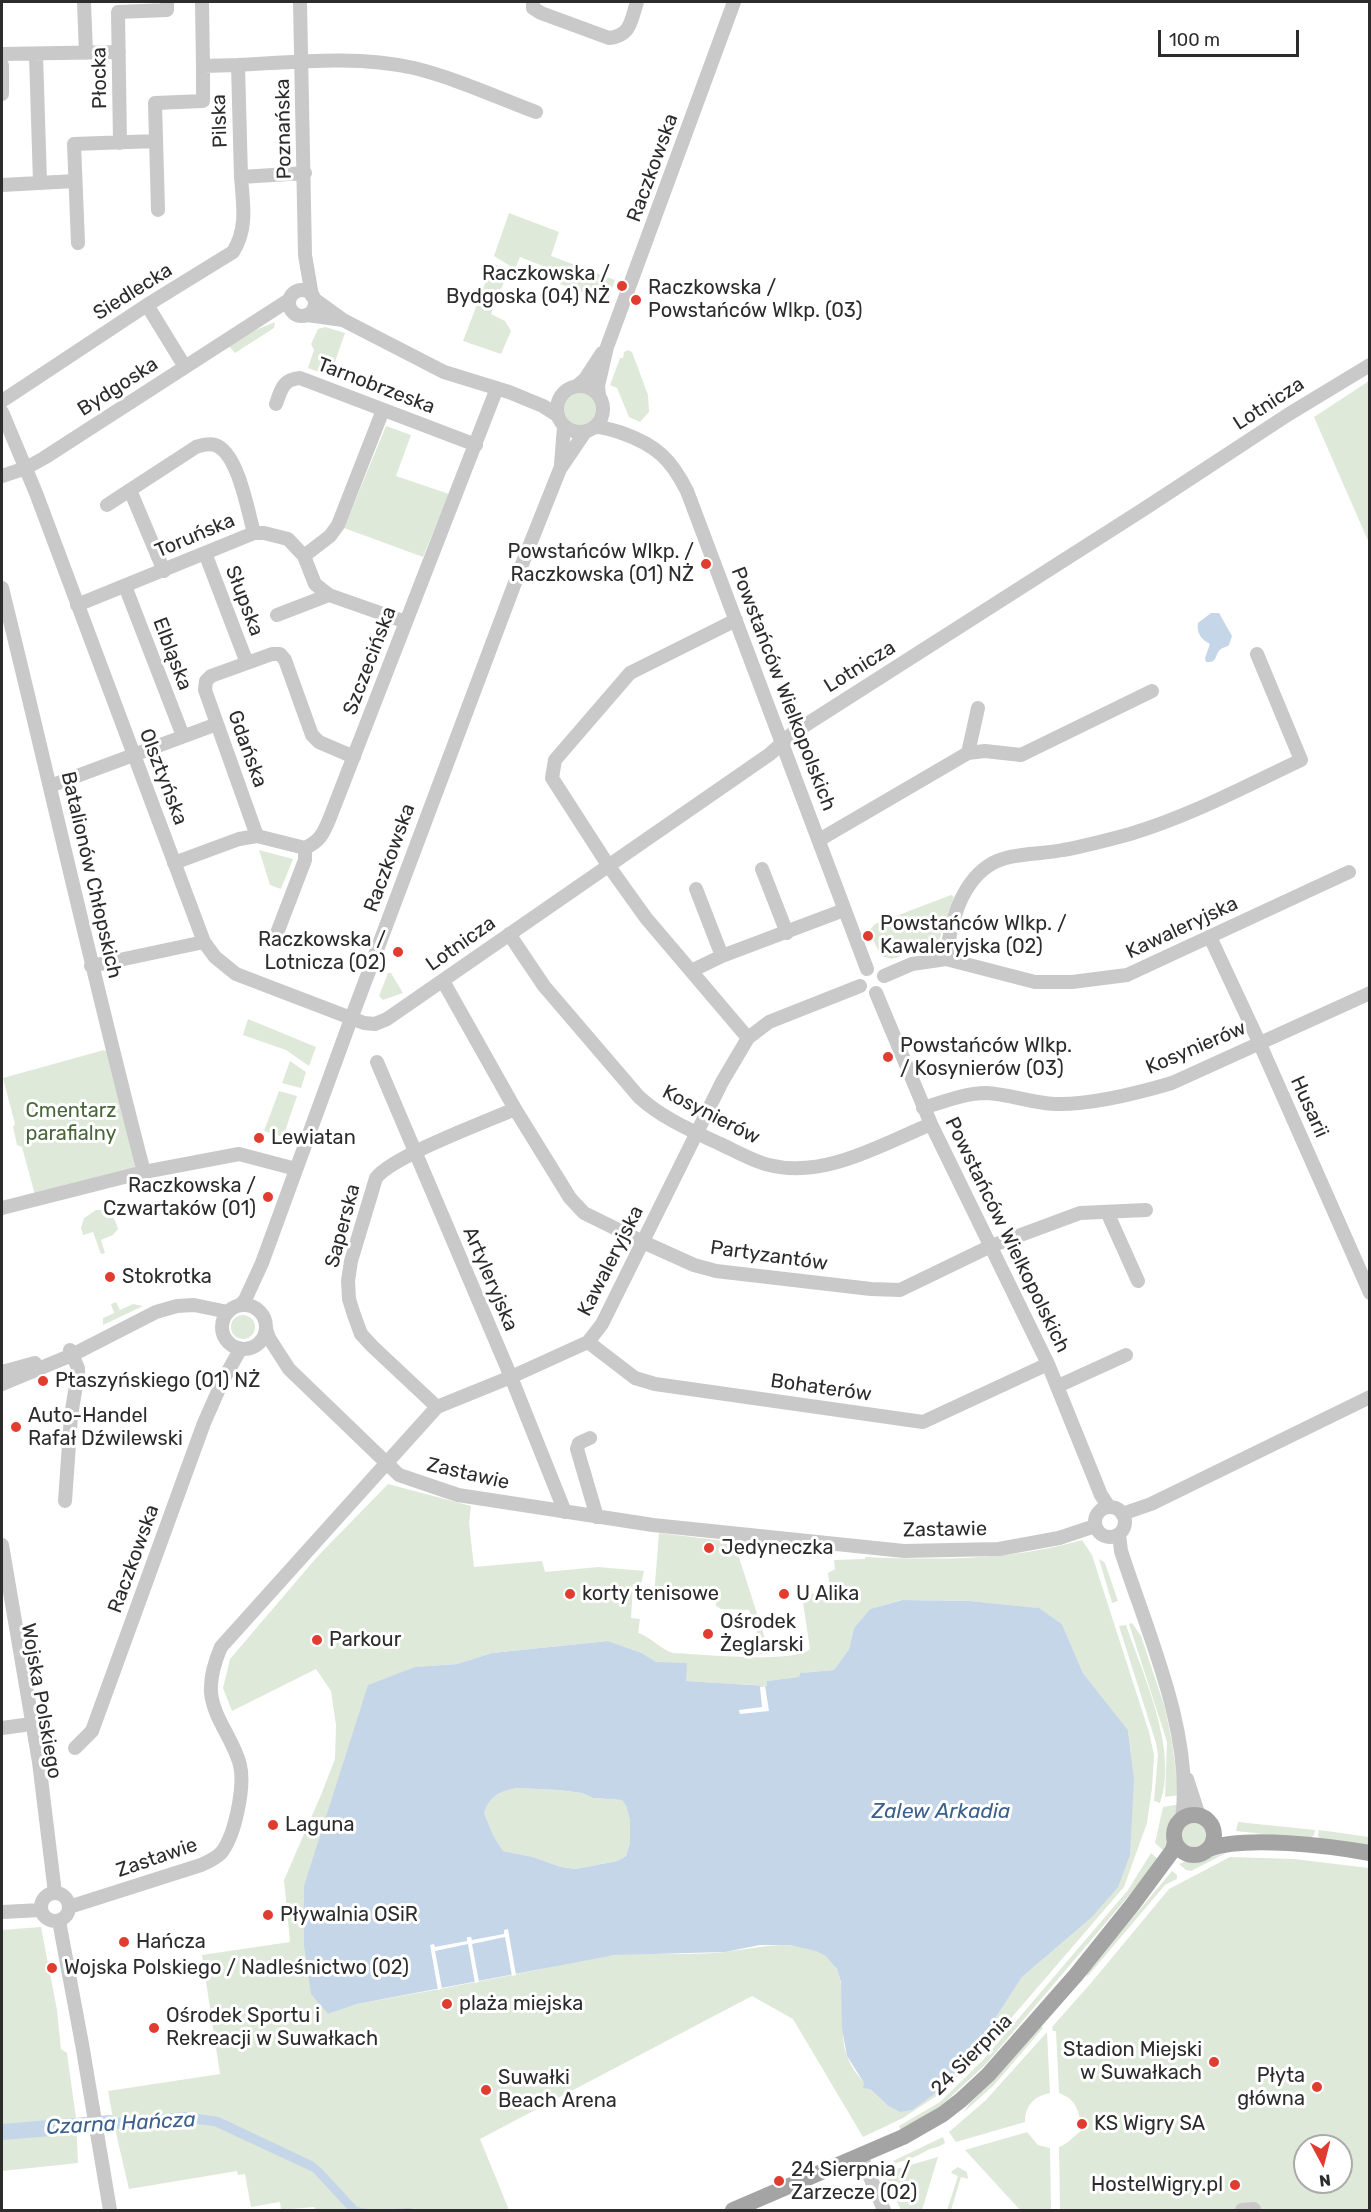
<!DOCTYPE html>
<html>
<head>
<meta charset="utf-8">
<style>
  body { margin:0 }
  #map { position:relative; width:1371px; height:2212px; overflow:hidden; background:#fff; font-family:Rubik,sans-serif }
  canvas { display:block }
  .frame { position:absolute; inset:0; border:3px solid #2c2c2c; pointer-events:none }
  .north { position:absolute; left:1293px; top:2134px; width:60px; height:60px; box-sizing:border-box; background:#fff; border:2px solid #ababab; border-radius:50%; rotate:173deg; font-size:16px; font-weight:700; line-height:24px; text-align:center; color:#2c2c2c }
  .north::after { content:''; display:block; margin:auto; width:21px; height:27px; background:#e03d30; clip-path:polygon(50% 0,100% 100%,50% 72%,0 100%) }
  .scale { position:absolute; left:1158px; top:30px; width:141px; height:27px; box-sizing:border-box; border:3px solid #2c2c2c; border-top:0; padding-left:8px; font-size:18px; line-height:21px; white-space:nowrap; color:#2c2c2c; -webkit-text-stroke:4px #fff; paint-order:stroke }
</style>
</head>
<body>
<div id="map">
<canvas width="1371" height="2212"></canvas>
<div class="frame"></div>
<div class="north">N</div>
<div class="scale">100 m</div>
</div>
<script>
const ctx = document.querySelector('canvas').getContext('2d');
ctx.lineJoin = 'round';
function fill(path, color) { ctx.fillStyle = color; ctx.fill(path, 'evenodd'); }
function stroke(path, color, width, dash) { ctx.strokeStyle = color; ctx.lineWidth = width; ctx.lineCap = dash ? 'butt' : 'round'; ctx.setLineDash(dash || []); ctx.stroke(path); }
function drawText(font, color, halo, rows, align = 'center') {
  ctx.font = font + ' Rubik,sans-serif'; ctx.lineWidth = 6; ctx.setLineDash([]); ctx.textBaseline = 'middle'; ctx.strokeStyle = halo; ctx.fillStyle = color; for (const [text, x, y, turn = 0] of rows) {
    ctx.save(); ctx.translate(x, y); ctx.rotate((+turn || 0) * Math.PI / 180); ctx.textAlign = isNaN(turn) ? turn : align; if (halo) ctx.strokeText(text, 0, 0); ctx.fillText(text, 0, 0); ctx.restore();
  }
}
fill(new Path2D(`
  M509 213 559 232 551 256 615 280 608 301 560 284 563 274 520 257 515 269 494 256Z
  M493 263 508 272 491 314 505 321 511 331 501 354 463 341Z
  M275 322 274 328 235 353 229 346 251 332Z
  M325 327 345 333 330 376 308 368 314 350 311 344 318 329Z
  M628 350 632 352 648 395 649 412 640 422 629 417 617 388 610 385 620 358H623L624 352Z
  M1369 381V543L1314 417Z
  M557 408a23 23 0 1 1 46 0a23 23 0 1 1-46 0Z
  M386 426 411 435 396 476 449 494 423 557 344 528Z
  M259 850 293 859 281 889 270 885Z
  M951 895 954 897 939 940 931 946 892 959 881 956 869 931 875 924Z
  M388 973H391L403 993 383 1000 379 996Z
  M248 1019 316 1047 309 1066 286 1050 243 1035Z
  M104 1050 109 1053 137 1164 133 1169 35 1195 22 1147 17 1145 13 1127 15 1124 3 1078Z
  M290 1061 306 1072 301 1088 282 1083Z
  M279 1091 297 1096 283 1137 264 1131Z
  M96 1210C109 1209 115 1217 118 1229L113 1235 101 1240 105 1253 101 1254 93 1232 83 1235 81 1228 84 1218Z
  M116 1302 120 1310 133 1304 143 1306 103 1325V1318L114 1313 111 1304Z
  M231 1327a12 12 0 1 1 24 0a12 12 0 1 1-24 0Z
  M388 1484 471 1506 469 1523 474 1567 542 1561 545 1572 598 1567 644 1571 641 1584H633L631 1618 640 1619 638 1633C651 1637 660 1649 673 1653 700 1654 793 1664 810 1649L802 1596 830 1590 828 1573 835 1569 834 1560 865 1559V1557C938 1560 1011 1561 1082 1540L1092 1555 1149 1732 1154 1755 1152 1788 1147 1823 1124 1887 988 2045 941 2093 903 2118 863 2137 793 2019 752 1996 480 2139 509 2210H315L314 2207 281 2210 280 2202 251 2207 245 2174 238 2175 237 2171 129 2189 115 2129 108 2091 220 2074 202 1955 290 1942 284 1880 321 1795 335 1759 336 1725 331 1691 316 1669 232 1711 223 1688 230 1659 317 1557ZM901 1600 970 1601 1038 1608 1062 1624 1083 1673 1128 1730 1131 1755 1091 1918 1022 1977 969 2059 887 2105C872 2091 854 2076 847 2056 836 2027 853 1978 827 1956 802 1936 753 1949 725 1952 689 1956 652 1952 616 1955 585 1958 553 1967 522 1973 468 1984 412 1994 357 2004L328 2014 415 1667 457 1664 492 1653 608 1641 642 1653 685 1681 768 1686V1681L799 1677 800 1673 834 1670 849 1649 854 1628 870 1609Z
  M659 1533 734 1542 770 1654H757L755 1652 757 1631 749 1610 721 1609 716 1606 715 1590H710L709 1597 706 1600 654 1596Z
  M1099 1559 1105 1563 1118 1601 1112 1603Z
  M1132 1623 1141 1636 1165 1708 1172 1742 1179 1795 1165 1797 1167 1742 1129 1624Z
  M1126 1625C1143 1675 1179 1751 1160 1803L1154 1801 1158 1755 1156 1743 1119 1626Z
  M517 1788 559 1790 582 1793 593 1798 622 1800 626 1806 630 1820V1843L626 1856 617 1861 576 1869 561 1867 533 1857 503 1851 493 1835 484 1813C491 1795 498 1792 517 1788Z
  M1180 1804C1179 1815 1174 1818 1171 1828 1168 1836 1169 1844 1166 1853L1155 1843 1163 1807Z
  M1238 1822 1315 1830 1314 1835 1309 1839 1236 1831Z
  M1182 1835a12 12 0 1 1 24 0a12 12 0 1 1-24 0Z
  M1319 1830 1369 1837V1847L1322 1841 1318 1836Z
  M1151 1853 1159 1860 986 2064 942 2105 901 2130 899 2126 940 2102 983 2060 1128 1890Z
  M1226 1853 1191 1871 1186 1870 1179 1864 1186 1861 1198 1860Z
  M1230 1857 1294 1859 1369 1868V2210H1060L1059 2147C1070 2143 1076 2133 1082 2131 1079 2113 1078 2100 1059 2093L1056 2031H1053L1052 2027 1091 1983 1169 1889ZM1305 2146H1341V2182H1305Z
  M1172 1871 1177 1875V1879L1165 1885 1087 1977V1972Z
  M41 1927 57 2010 61 2049 67 2053 76 2118 78 2163 2 2171V1930Z
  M1041 2026 1043 2028 994 2085 963 2113 970 2103 992 2082Z
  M1047 2032 1050 2093C1034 2096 1025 2106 1025 2122L956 2142 949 2132 986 2100Z
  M1027 2132 1038 2145 1050 2148 1051 2210H1020L965 2150Z
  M943 2137 945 2143C939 2148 932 2147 926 2151 916 2157 907 2160 896 2163L893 2161Z
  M938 2157 922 2210H901L884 2174 886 2172Z
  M958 2167 967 2172 968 2179 961 2177 951 2210H947L958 2176 951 2173 952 2171Z`), '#dfe9d9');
fill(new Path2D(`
  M1211 613H1219L1232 636 1229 645C1227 647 1224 647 1221 649 1214 654 1219 663 1206 662L1205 658 1210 644C1202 640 1196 633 1198 623Z
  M902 1600 970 1601 1039 1608 1062 1624 1083 1673 1128 1730 1134 1780 1130 1855 1118 1887 1091 1918 1022 1977 969 2059 933 2095 912 2110 900 2112 887 2105 870 2089 863 2088 864 2083 847 2056 842 2029 841 1982 837 1969 826 1956 816 1951 790 1945H760L725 1952 615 1955 357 2004 328 2014 311 1994 304 1945V1886L368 1685 415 1667 457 1664 492 1653 608 1641 642 1653 656 1662 687 1663 686 1681 767 1686V1681L799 1677 800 1673 834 1670 849 1649 854 1628 870 1609ZM517 1788 559 1790 582 1793 593 1798 622 1800 626 1806 630 1820V1843L626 1856 617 1861 576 1869 561 1867 533 1857 503 1851 493 1835 484 1813C491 1795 498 1792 517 1788Z
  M185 2112 219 2117 312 2161 322 2169 357 2207 373 2210 409 2208 417 2210H348L313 2172 214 2126 196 2124 96 2130 94 2120Z`), '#c5d6e9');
fill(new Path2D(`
  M765 1686 769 1711 740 1714 739 1710 762 1707 760 1687Z
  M508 1929 516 1975 512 1976 505 1937 472 1944 479 1982 475 1983 468 1944 435 1951 442 1989 438 1990 430 1945 434 1944 435 1947 467 1941V1937H471L472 1940 504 1934V1930Z`), '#fff');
stroke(new Path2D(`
  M2 2132 110 2123`), '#c5d6e9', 16);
stroke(new Path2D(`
  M84 2 86 53
  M202 2 203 66
  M300 2 305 255 312 296
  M533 2V8L541 13 609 38C631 36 631 20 637 2
  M2 54 119 52
  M36 55 40 182
  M2 65V94
  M238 65C295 62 357 55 414 68 455 78 496 97 536 112
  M120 143 118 12 167 10V2
  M2 185 75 181
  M158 210 155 103 203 101V66L238 65 241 177
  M78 243 74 144 156 141
  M289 303a13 13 0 1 1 26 0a13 13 0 1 1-26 0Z
  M314 299 343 320 444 372 509 392 543 406 557 415
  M147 305 185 367
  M307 315 343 320
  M578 385 585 379 602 353
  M557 409a23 23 0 1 1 46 0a23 23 0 1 1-46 0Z
  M599 395 598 386 607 347 734 2
  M2 401 147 305 233 252C248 228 243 204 241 177L305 173
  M276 404C281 390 283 379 300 378L476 445
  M2 412 36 493 204 942 215 957 236 974 364 1023 375 1024 387 1019 770 754 793 733 1144 509 1289 414 1370 365
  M595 427C605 427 613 430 622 433 656 445 671 459 687 491L867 969
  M561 464 564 427
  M2 476 26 468 44 458 289 300
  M130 490 164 571
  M107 505 196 447C202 445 209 443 215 445 238 452 248 512 254 533
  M205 553 247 663
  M304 556 330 536 338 525 383 410
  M125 586 183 736
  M2 588C50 782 93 978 144 1172
  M77 605 254 533H264L288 539 304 556 315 584 329 595 406 622
  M277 615 329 595
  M736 620 630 673 555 760 552 778 608 865 646 918 748 1038
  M968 753 978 708
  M50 786 217 724
  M257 836 205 690 206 681 211 676 272 654H280L285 660 312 735 319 742 354 757
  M819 840 968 753 985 751 1021 755 1152 691
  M174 863 239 839 257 836 305 848
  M762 869 787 933
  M696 889 722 956
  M509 934 544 986 639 1097C662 1118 690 1130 718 1143 734 1150 752 1161 769 1165 824 1179 881 1145 931 1124
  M1210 937 1259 1042 1370 1293
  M274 941 305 860V848C320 841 323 834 329 820L497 388
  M946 959C950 926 959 886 988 866 1008 852 1040 855 1063 850 1085 846 1108 840 1130 834 1190 816 1244 787 1301 760L1257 654
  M91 966 204 942
  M691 971 722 956 844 910
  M884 976 912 964 946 959 1035 982H1072L1127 975 1349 872
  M443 981 515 1109 570 1198 584 1213 643 1242 694 1265 716 1271 871 1289 900 1290 991 1246 1080 1213 1146 1210
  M876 993 931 1124 1048 1364 1101 1495 1109 1507
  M377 1062 511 1377 565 1512
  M923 1108C943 1102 965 1093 986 1093 1009 1094 1031 1103 1055 1104 1090 1105 1138 1093 1172 1083L1370 993
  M2 1208 144 1172 239 1154 296 1169
  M1107 1212 1138 1281
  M222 1327a22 22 0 1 1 44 0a22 22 0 1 1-44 0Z
  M240 1305 245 1300 262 1263 351 1019 519 572 560 469 585 432
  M266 1329 269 1338 289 1369 399 1475 458 1495 653 1525 904 1551 999 1549 1059 1538 1095 1526
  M588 1342 635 1378 655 1384 923 1422 1048 1364
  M2 1372 35 1363
  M2 1384 72 1355 156 1312 177 1306 194 1305 228 1312
  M1058 1386 1126 1355
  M437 1407 372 1346 361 1334 354 1315 349 1299 348 1281 351 1261 376 1178C393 1156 485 1122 515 1109
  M590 1438 579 1443 577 1449 597 1517
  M65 1501 71 1416 78 1373V1368L70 1350
  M1095 1522a15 15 0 1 1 30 0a15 15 0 1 1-30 0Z
  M1122 1514 1151 1504 1370 1397
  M1119 1534 1121 1551C1147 1632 1194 1734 1182 1819
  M2 1545 39 1762 55 1893
  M2 1728 24 1725
  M75 1748 92 1731 204 1423 223 1380 240 1350
  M1187 1779 1199 1816
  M41 1907a14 14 0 1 1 28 0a14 14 0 1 1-28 0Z
  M69 1907 201 1865C208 1862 215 1859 221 1853 235 1836 245 1787 240 1765 234 1740 213 1718 211 1692 210 1676 215 1661 221 1647L437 1407 511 1377 588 1342 602 1324 722 1082 748 1038 769 1022 860 986
  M2 1912 41 1910
  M59 1921 82 2044 110 2210
  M861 2156 884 2210
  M1242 2210 1254 2209`), '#c9c9c9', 14);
stroke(new Path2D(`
  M1174 1835a20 20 0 1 1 40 0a20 20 0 1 1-40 0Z
  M1209 1849C1245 1835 1330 1846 1370 1853
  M733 2210 903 2137 943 2114 961 2100 988 2075 1076 1975 1133 1904 1173 1850 1175 1842`), '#a4a4a4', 16);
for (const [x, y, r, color] of [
  [622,286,6,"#e03d30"],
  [636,300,6,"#e03d30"],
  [706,564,6,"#e03d30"],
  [868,936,6,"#e03d30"],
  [398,952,6,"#e03d30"],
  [888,1057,6,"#e03d30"],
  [259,1138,6,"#e03d30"],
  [268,1197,6,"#e03d30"],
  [110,1277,6,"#e03d30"],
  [43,1381,6,"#e03d30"],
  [16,1427,6,"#e03d30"],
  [709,1548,6,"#e03d30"],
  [570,1594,6,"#e03d30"],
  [784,1594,6,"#e03d30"],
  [708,1634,6,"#e03d30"],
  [317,1640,6,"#e03d30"],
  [273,1825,6,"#e03d30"],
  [268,1915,6,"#e03d30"],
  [124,1942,6,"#e03d30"],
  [52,1968,6,"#e03d30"],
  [447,2004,6,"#e03d30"],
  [154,2028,6,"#e03d30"],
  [1214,2062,6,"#e03d30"],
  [1317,2087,6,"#e03d30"],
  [486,2090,6,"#e03d30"],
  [1082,2124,6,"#e03d30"],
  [779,2181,6,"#e03d30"],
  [1235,2185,6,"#e03d30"]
]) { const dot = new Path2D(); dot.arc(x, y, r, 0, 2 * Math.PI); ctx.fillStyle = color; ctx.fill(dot); stroke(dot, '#fff', 2); }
drawText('20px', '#2c2c2c', '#fff', [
  ["Płocka",100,78,-91],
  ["Pilska",220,121,-92],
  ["Poznańska",284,129,-91],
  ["Raczkowska",653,168,-70],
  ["Siedlecka",133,292,-32],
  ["Tarnobrzeska",376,386,21],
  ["Bydgoska",118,387,-33],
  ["Lotnicza",1269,404,-33],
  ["Toruńska",195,536,-23],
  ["Słupska",244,601,69],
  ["Elbląska",172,654,69],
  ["Szczecińska",370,661,-69],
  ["Lotnicza",860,667,-32],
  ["Powstańców Wielkopolskich",783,689,69],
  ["Gdańska",247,749,70],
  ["Olsztyńska",163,777,69],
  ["Raczkowska",390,858,-70],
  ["Batalionów Chłopskich",91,875,77],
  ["Kawaleryjska",1182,928,-25],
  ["Lotnicza",461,944,-35],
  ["Kosynierów",1196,1048,-23],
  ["Husarii",1309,1107,66],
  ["Kosynierów",711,1115,27],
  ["Saperska",343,1226,-75],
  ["Powstańców Wielkopolskich",1007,1235,64],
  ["Partyzantów",769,1256,8],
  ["Kawaleryjska",611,1261,-63],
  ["Artyleryjska",490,1279,67],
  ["Bohaterów",821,1388,8],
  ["Zastawie",468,1474,13],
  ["Zastawie",945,1530,-1],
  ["Raczkowska",134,1559,-70],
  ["Wojska Polskiego",41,1701,80],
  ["Zastawie",157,1858,-19],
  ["24 Sierpnia",972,2055,-45]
]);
drawText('20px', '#2c2c2c', '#fff', [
  ["Raczkowska /",610,274,"right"],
  ["Bydgoska (04) NŻ",610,297,"right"],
  ["Raczkowska /",648,288],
  ["Powstańców Wlkp. (03)",648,311],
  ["Powstańców Wlkp. /",694,552,"right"],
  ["Raczkowska (01) NŻ",694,575,"right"],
  ["Powstańców Wlkp. /",880,924],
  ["Kawaleryjska (02)",880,947],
  ["Raczkowska /",386,940,"right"],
  ["Lotnicza (02)",386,963,"right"],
  ["Powstańców Wlkp.",900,1046],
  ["/ Kosynierów (03)",900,1069],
  ["Lewiatan",271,1138],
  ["Raczkowska /",256,1186,"right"],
  ["Czwartaków (01)",256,1209,"right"],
  ["Stokrotka",122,1277],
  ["Ptaszyńskiego (01) NŻ",55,1381],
  ["Auto-Handel",28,1416],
  ["Rafał Dźwilewski",28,1439],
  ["Jedyneczka",721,1548],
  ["korty tenisowe",582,1594],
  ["U Alika",796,1594],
  ["Ośrodek",720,1622],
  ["Żeglarski",720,1645],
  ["Parkour",329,1640],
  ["Laguna",285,1825],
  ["Pływalnia OSiR",280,1915],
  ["Hańcza",136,1942],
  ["Wojska Polskiego / Nadleśnictwo (02)",64,1968],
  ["plaża miejska",459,2004],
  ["Ośrodek Sportu i",166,2016],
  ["Rekreacji w Suwałkach",166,2039],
  ["Stadion Miejski",1202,2050,"right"],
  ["w Suwałkach",1202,2073,"right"],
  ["Płyta",1305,2076,"right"],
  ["główna",1305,2099,"right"],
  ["Suwałki",498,2078],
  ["Beach Arena",498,2101],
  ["KS Wigry SA",1094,2124],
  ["24 Sierpnia /",791,2170],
  ["Zarzecze (02)",791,2193],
  ["HostelWigry.pl",1223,2185,"right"]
], 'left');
drawText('20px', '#49663b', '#fff', [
  ["Cmentarz",71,1111],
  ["parafialny",71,1134]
]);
drawText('italic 21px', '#3c618b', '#fff', [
  ["Zalew Arkadia",941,1812],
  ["Czarna Hańcza",121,2124,-3]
]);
</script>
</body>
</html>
